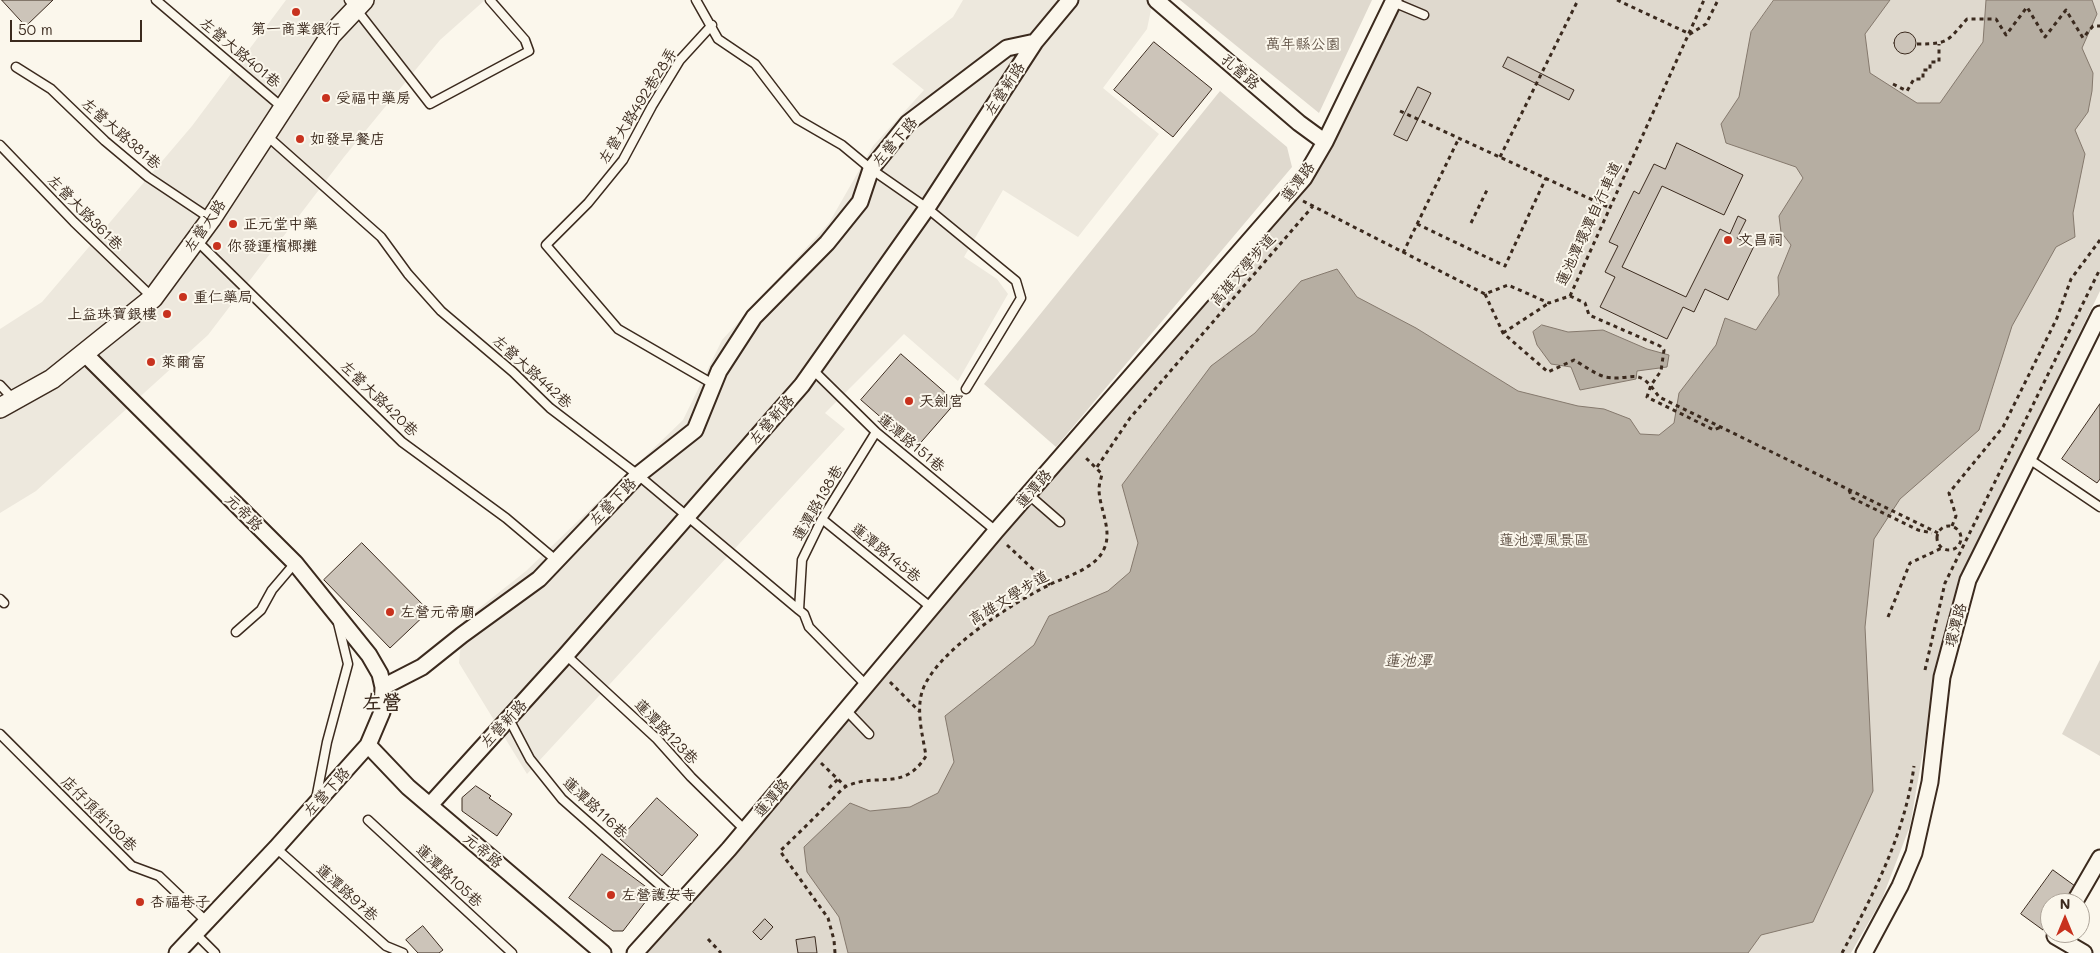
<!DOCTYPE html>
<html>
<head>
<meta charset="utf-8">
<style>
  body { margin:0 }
  #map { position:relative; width:2100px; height:953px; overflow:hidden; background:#fbf7ec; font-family:Mali,sans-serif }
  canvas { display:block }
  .north { position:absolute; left:2040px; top:893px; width:50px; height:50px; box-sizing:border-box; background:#fbf7ec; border:1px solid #aea59a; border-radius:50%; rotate:0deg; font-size:14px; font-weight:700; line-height:20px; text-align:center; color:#3b2a1e }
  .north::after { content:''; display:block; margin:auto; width:18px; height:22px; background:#c8321e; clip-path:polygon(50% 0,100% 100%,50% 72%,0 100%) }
  .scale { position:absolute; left:10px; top:20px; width:132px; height:22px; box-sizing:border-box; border:2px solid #3b2a1e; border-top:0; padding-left:6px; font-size:15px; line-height:18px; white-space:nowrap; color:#3b2a1e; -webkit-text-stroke:4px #fbf7ec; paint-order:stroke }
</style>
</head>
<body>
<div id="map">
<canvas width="2100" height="953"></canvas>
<div class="north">N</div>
<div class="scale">50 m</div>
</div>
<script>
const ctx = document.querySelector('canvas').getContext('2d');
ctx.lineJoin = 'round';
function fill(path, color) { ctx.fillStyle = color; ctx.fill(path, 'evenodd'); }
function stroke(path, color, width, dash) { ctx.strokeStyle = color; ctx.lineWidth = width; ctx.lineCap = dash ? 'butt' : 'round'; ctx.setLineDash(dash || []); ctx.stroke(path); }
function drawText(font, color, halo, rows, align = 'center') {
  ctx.font = font + ' Mali,"LXGW WenKai TC",sans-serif'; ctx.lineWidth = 4; ctx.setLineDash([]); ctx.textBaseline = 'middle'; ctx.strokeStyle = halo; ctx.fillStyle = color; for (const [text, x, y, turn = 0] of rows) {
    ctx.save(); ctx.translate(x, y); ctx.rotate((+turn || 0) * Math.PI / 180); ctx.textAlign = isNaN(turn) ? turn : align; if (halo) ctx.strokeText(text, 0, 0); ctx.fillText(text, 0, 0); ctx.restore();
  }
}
fill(new Path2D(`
  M286 0H485L440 40 344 157 208 335 36 491 0 513V329L42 302 192 126Z
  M963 0H1153L1147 29 1103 88 1159 134 1078 237 1003 190 964 257 997 279 1008 294 958 381 904 334 825 413 845 429 527 774 459 663 463 621 526 571 683 420 722 340 829 223 873 146 924 90 892 64 953 17Z`), '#ede8dd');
fill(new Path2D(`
  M1180 0H1372L1319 113Z
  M1401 0H2100V291L1973 551 1940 654 1910 826 1882 899 1851 953H644L997 539 1318 171Z
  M1220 91 1287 147 1292 167 1056 447 984 384Z
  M2100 660V756L2062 734Z`), '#dfd9ce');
const water = new Path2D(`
  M1774 0H1890L1865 34 1870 73 1917 103H1940L1983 42 1986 0H2092L2097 14 2082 48 2093 73 2092 91 2088 112 2075 130 2085 154 2073 213 2075 237 2056 247 2012 326 1979 430 1900 499 1874 539 1865 627 1873 791 1813 922 1761 935 1748 953H848L839 917 807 872 804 847 850 803 870 811 910 807 938 793 954 762 945 716 1034 645 1049 616 1108 591 1130 572 1138 543 1122 485 1211 366 1255 333 1301 281 1337 269 1357 297 1416 328 1518 391 1578 406 1604 409 1630 419 1640 434 1659 435 1674 423 1679 393 1716 345 1725 318 1756 330 1779 295 1778 277 1791 245 1781 232 1779 216 1803 178 1796 167 1726 143 1721 124 1739 97 1751 32Z
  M1542 325 1568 332 1603 330 1647 349 1669 355 1667 367 1637 371 1636 379 1580 390 1571 367 1551 364 1537 345 1533 332Z`);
fill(water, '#b6aea2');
stroke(water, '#85796d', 1);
const building = new Path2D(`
  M2 0H53L26 26Z
  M1894 43a11 11 0 1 1 22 0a11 11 0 1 1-22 0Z
  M1154 42 1212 89 1173 137 1114 90Z
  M1508 57 1574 90 1569 100 1503 67Z
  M1418 87 1431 93 1407 141 1394 135Z
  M1677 143 1743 175 1724 215 1662 186 1622 267 1686 297 1720 229 1730 234 1738 216 1746 220 1737 238 1754 246 1728 300 1705 289 1694 312 1683 307 1667 339 1600 307 1615 277 1605 272 1618 246 1609 242 1634 191 1639 194 1654 164 1665 169Z
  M901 354 956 402 916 448 861 400Z
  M2100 404V479L2097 483 2062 459Z
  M362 543 429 611 390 648 324 580Z
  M476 786 491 796 489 798 512 814 497 836 462 811V798Z
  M657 798 698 835 662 876 620 839Z
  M602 854 653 892 623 931H613L569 898Z
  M2053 870 2075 886 2062 903H2050V920L2043 930 2021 914Z
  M765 919 773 927 761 940 753 932Z
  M423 926 443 950 439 953H418L406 940Z
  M815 937 817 953H798L796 940Z`);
fill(building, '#ccc4b9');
stroke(building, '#3b2a1e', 1);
const service = new Path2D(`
  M156 0 283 108
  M349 0 430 104 529 51 525 40 490 0
  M696 0 718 39 755 64 797 119 842 145 871 169 927 208 1016 281 1021 298 966 389
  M1393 2 1424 15
  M712 25 680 60 652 106 623 160 588 203 546 245 618 329 713 384
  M16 67 51 89 105 141 148 177 211 219
  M266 135 381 237 408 274 441 311 513 372 550 408 638 475 799 610
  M0 145 74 222 153 298
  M196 240 402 442 506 518 557 561
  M813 370 876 432 996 531
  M0 385 14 400
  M2029 459 2100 507
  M1029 495 1060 522
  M822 519 933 609
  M0 599 4 603
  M236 632 261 610 272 590 295 563
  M566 655 657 739 691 777 745 830
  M867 686 809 627 804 614 799 610 802 560 822 519 876 432
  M846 710 869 734
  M509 719 530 759 562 799 680 903
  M0 734 132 866 159 876 207 922
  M316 799 327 742 348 664 338 623
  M368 820 512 953
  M276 848 386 946 403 953
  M196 934 215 953`);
const minor = new Path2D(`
  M1156 0 1299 123 1325 142
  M85 354 295 563 369 655 380 674 383 687
  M368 745 408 787 603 953
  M430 805 566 655 802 385 927 208 1035 42 1070 0
  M2074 903 2100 858
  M2057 933 2055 936 2084 953
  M177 953 276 848 368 745 382 712 383 687 422 667 462 635 539 579 638 475 695 430 719 371 754 317 827 243 860 202 871 169 908 123 1007 48 1035 42
  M635 953 729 849 996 531 1304 178 1325 142 1394 0
  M1864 953 1900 886 1914 853 1930 782 1942 677 1968 580 2100 314`);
const tertiary = new Path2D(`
  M0 408 52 379 153 298 211 219 331 35 364 0`);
stroke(service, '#3b2a1e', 11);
stroke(minor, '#3b2a1e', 19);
stroke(tertiary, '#3b2a1e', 22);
stroke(new Path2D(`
  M1617 0 1690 34 1706 24 1718 0
  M1917 44C1948 44 1947 42 1967 19H1996L2006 35 2027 7 2045 37 2066 10 2083 38 2093 26H2100
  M1893 84 1907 91 1914 79H1923V70H1930V62H1939V44
  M1400 111 1610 208
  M1500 157 1578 0
  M1303 201 1485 294 1508 285 1549 303 1570 296 1704 0
  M1471 223 1488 188
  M1417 224 1505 266 1546 178
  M1403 253 1459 138
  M1485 294 1503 333 1548 372 1574 360C1583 365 1595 374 1605 377 1634 382 1637 364 1659 397L1938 533
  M1570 296 1585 303 1589 315 1660 346 1664 350 1661 371 1651 385 1647 397 1714 430 1721 427
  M1503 333 1549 303
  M1097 467 1130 418 1313 206
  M1849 490 1852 498 1918 530 1932 533
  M1937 538a12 12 0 1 1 24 0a12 12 0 1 1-24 0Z
  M1952 526 1956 516 1949 493 2003 427 2057 318 2071 279 2100 240
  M1007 545 1050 585
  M1888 617 1910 563 1942 548
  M1925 670 1945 583 2100 269
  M890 682 919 711
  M821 763 846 787
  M829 788 838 779
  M708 939 721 953
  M835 953 834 940 828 918 780 851C797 835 814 818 830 802 835 797 841 789 847 786 878 772 904 792 926 756 923 737 916 712 922 692 934 652 1014 602 1051 584 1068 576 1096 568 1104 549 1113 530 1099 508 1099 489 1099 484 1101 479 1102 474L1084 456
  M1842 953C1874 893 1905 834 1914 766`), '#3b2a1e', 3, [4, 4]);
stroke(service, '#fbf7ec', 8);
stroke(minor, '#fbf7ec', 15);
stroke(tertiary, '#fbf7ec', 19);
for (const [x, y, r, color] of [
  [296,12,5,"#c8321e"],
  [326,98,5,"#c8321e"],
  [300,139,5,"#c8321e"],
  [233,224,5,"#c8321e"],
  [1728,240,5,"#c8321e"],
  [217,246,5,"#c8321e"],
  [183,297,5,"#c8321e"],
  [167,314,5,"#c8321e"],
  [151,362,5,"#c8321e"],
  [909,401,5,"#c8321e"],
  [390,612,5,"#c8321e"],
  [611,895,5,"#c8321e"],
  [140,902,5,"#c8321e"]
]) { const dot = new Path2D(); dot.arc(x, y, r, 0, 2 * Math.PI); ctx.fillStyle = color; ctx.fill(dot); stroke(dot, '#fbf7ec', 2); }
drawText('15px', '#3b2a1e', '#fbf7ec', [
  ["第一商業銀行",296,29,"center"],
  ["受福中藥房",336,98],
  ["如發早餐店",310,139],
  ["正元堂中藥",243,224],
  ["文昌祠",1738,240],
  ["你發運檳榔攤",227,246],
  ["重仁藥局",193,297],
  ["上益珠寶銀樓",157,314,"right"],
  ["萊爾富",161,362],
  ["天劍宮",919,401],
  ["左營元帝廟",400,612],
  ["左營護安寺",621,895],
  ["杏福巷子",150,902]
], 'left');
drawText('15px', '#64564a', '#fbf7ec', [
  ["萬年縣公園",1303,44],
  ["蓮池潭風景區",1544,540]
]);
drawText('15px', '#3b2a1e', '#fbf7ec', [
  ["左營大路401巷",240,53,40],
  ["孔營路",1240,72,41],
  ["左營新路",1005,89,-57],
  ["左營大路492巷28弄",638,106,-58],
  ["左營大路381巷",121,134,41],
  ["左營下路",895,142,-49],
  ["蓮潭路",1298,182,-53],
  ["左營大路361巷",85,213,45],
  ["蓮池潭環潭自行車道",1589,224,-65],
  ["左營大路",205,226,-55],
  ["高雄文學步道",1243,270,-49],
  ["左營大路442巷",532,372,42],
  ["左營大路420巷",379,399,44],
  ["左營新路",772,420,-49],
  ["蓮潭路151巷",911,443,40],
  ["蓮潭路",1034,489,-49],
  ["左營下路",613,502,-46],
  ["蓮潭路138巷",818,503,-60],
  ["元帝路",244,513,45],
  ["蓮潭路145巷",886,553,39],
  ["高雄文學步道",1009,598,-31],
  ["環潭路",1956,625,-75],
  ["左營新路",504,724,-47],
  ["蓮潭路123巷",666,732,46],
  ["左營下路",327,792,-48],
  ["蓮潭路",772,798,-50],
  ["蓮潭路116巷",595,808,43],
  ["店仔頂街130巷",99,814,45],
  ["元帝路",483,851,40],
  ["蓮潭路105巷",449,876,43],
  ["蓮潭路97巷",347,893,42]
]);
drawText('italic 16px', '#605246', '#fbf7ec', [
  ["蓮池潭",1408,661]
]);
drawText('bold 20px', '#3b2a1e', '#fbf7ec', [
  ["左營",382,703]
]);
</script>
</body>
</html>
